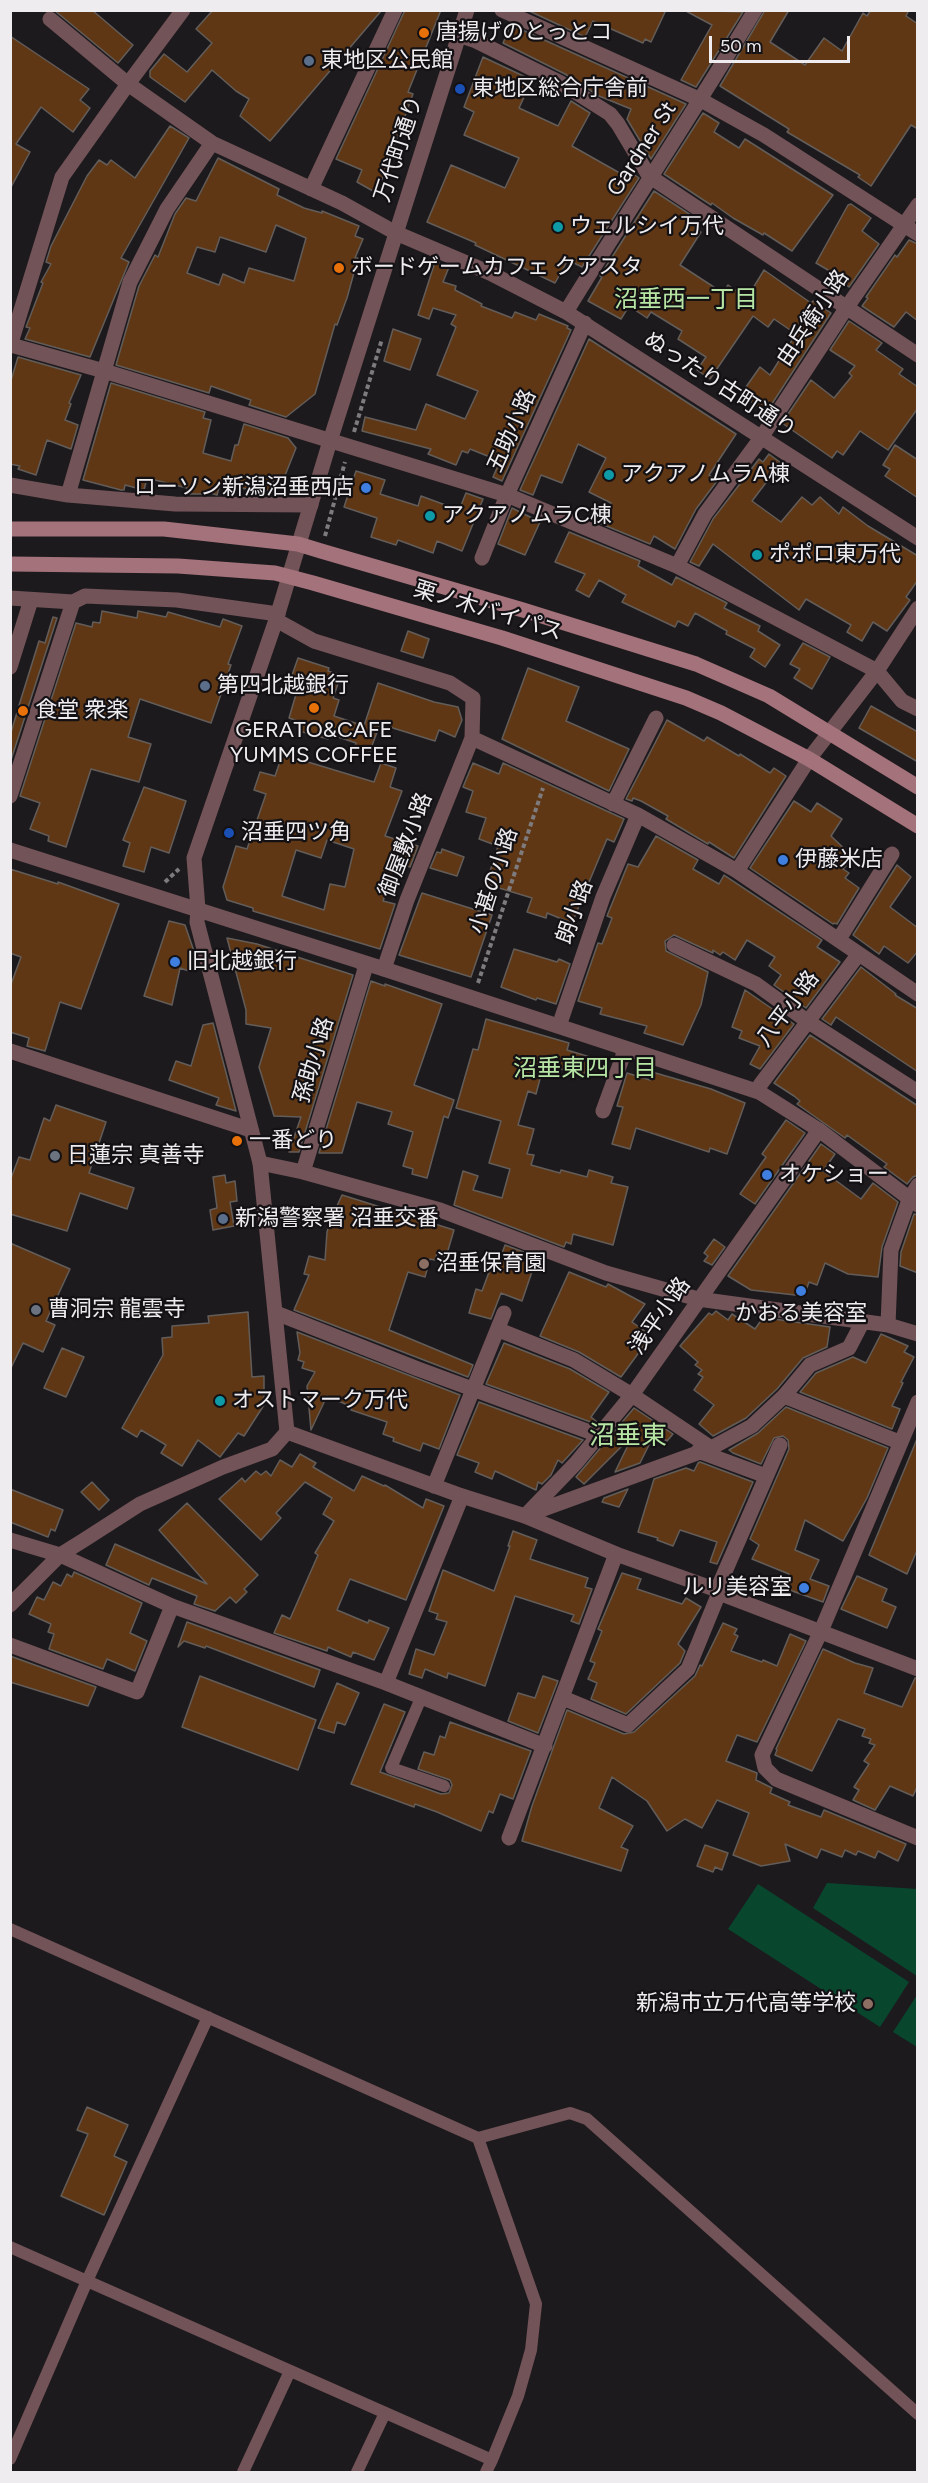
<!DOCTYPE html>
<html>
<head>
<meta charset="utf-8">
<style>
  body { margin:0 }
  #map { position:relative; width:928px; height:2483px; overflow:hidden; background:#1d1a1e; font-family:Figtree,sans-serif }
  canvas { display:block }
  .frame { position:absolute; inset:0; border:12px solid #eeecee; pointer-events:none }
  .scale { position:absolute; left:709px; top:36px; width:141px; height:27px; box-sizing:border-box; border:3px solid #eeecee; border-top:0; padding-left:8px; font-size:18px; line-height:21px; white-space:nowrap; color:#eeecee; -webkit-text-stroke:4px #141115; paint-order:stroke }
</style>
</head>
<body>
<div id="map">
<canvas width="928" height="2483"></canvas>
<div class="frame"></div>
<div class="scale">50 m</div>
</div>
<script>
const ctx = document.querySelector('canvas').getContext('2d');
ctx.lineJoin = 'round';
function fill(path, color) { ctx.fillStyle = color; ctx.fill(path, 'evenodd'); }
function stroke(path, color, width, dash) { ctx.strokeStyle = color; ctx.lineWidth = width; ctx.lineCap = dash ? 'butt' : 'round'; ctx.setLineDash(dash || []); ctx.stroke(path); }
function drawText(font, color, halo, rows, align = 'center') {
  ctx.font = font + ' Figtree,"Noto Sans JP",sans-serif'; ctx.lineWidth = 4.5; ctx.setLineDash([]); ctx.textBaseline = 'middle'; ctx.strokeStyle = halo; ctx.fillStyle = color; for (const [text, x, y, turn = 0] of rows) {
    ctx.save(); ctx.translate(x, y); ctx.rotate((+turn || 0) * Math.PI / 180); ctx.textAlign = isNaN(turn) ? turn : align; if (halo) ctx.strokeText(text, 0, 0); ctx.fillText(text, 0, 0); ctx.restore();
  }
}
fill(new Path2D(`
  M827 1883 917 1889V1976L813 1908Z
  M758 1884 909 1982 880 2027 728 1929Z
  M917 1995V2047L893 2032Z`), '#08472e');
const building = new Path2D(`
  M54 10H92L133 45 118 63Z
  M213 10H382L270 141 240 116 249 99 236 91 212 70 185 102 150 77V71L164 54 187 72 212 43 196 29Z
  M405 10H441L408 92 413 94 381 182 373 191 357 182 362 170 336 159Z
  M527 10H666L651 42 645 39 643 43 593 21 585 37Z
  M684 10 743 12 696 87 681 80 712 25Z
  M765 10H789L770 42 805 65 824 38 842 51 863 13 867 16 871 10H909L906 16 918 24V129L911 125 871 186 858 177 860 175 787 132 789 129 720 86Z
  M511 25 686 104 651 159 627 119 631 109 599 96 565 74 503 43Z
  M10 36 89 89 80 100 90 108 73 132 41 107 16 144 30 152 10 189Z
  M483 57 532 80 519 108 558 126 571 101 590 113 572 146 625 176 629 171 639 178 582 267 568 260 555 283 475 245 476 243 427 222 451 165 505 188 519 158 464 135 474 112 464 107Z
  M703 113 719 123 714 132 739 148 745 139 833 195 792 251 764 233 763 235 733 218 712 203 711 205 664 174Z
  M170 126 189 138 121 258 129 262 90 357 25 339 30 328 26 327 43 283 41 282 51 264 46 262 51 246 87 176 99 160 107 165 111 160 135 178Z
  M218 158 279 189 277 195 304 208 322 213V211L359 226 355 236 363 239 355 258H358L347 298 337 325 335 324 315 394 286 417 249 405 251 400 211 386 209 393 116 365 139 286 155 255 158 257 175 214 186 198 196 201ZM276 225 306 238 294 281 249 268 244 283 223 274 219 285 187 273 197 247 215 252 220 237 266 252Z
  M654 191 700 221 695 228 701 232 680 265 723 293 728 285 747 298 764 270 811 303 813 301 831 313 766 413 741 394 760 367 770 375 796 334 774 319 768 327 753 316 710 379 697 370 706 357 678 339 682 331 651 312 647 318 629 306 621 319 588 301 602 277 600 276Z
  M851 204 871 218 862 231 879 244 849 287 839 280 840 277 816 263 848 205Z
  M909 240 918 244V321L906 312 894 327 862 306 868 298 866 297 895 255 897 257Z
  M435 262 449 267 443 282 456 286 455 290 482 304 481 306 512 318 515 312 536 320 539 314 568 326 567 328 571 330 502 481 493 477 500 461 470 449 468 453 462 451 456 465 428 454 431 449 362 431 365 417 416 430 426 404 465 419 478 391 437 375 456 327 451 324 456 315 433 308 429 319 418 315Z
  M849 321 882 343 876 350 903 369 899 374 918 387V408L888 450 860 431 843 455 837 451 832 458 782 423 811 380 834 398 852 376 849 373 855 366 830 350Z
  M393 329 421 339 410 370 384 361Z
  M589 339 736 434 709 475 717 481 696 509 675 549 654 536 650 544 599 523 611 503 589 492 606 458 578 444 562 483 541 475 533 495 520 490Z
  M18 357 81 375 69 403 71 404 65 420 78 425 71 449 47 440 36 475 18 469 20 466 10 464V384Z
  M111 383 205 412 203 418 211 420 203 453 231 461 235 445H238L244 424 288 438 296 448 284 478 275 475 270 491 258 487 257 491 220 484 217 495 204 491 203 494H186L187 488 147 478 144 490 125 485 124 490H121L83 480Z
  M895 445 918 460V498L885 476 890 469 883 465Z
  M769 454 781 463 752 501 781 522 802 497 812 505 820 497 839 514 843 507 868 526 918 556V580L906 597 910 600 887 631 873 622 862 641 847 632 851 625 806 599 799 610 713 544 699 566 690 562 713 519 759 459 763 462Z
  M356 471 385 480 380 494 418 506 421 496 459 510 466 493 483 499 462 551 437 541 433 553 398 540 396 545 371 537 377 518 344 507Z
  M512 508 540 522 525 555 498 544Z
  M569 532 640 561 638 566 672 585 676 577 727 603 724 608 760 626 758 631 780 645 765 667 750 657 755 649 726 634 727 631 695 613 688 626 678 621 675 627 622 602 626 595 599 580 589 597 576 590 585 574 555 562Z
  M102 611 137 618 138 611 166 617 168 612 220 627 223 619 242 626 228 664 231 665 211 723 140 699 128 737 151 744 139 782 91 769 66 847 48 841 49 836 30 829 40 803 20 796 76 623 92 627 93 622 100 623Z
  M53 617 57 618 10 763V736L21 699 39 641 45 643Z
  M408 631 429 639 423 658 401 651Z
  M803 643 830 657 812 689 794 678 800 669 790 664Z
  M298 658 329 668 328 671 341 675 333 698 339 700 334 716 364 726 378 683 434 702 458 707 462 720 455 737 439 730 435 741 380 724 370 751 355 747 356 743 329 734 328 739 299 731 301 722 289 718 299 684 290 681Z
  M528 668 579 687 566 721 629 749 609 791 502 739Z
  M871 706 918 732V762L859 728Z
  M667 720 704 741 707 737 739 756 740 754 770 773 774 768 786 776 734 858 709 842 708 844 666 819 668 816 641 801 633 798 632 801 626 799Z
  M282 756H288L374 782 381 763 396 768 390 787 402 791 385 836 418 846 410 867 396 863 383 901 395 904 380 949 253 911V908L227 900 223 887 236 846 247 849 266 794 254 790 260 772 275 776ZM327 840 354 849 345 887 330 884 324 910 282 896 296 850 321 858Z
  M473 763 499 774 503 763 624 819 614 842 607 839 572 923 547 913 546 918 527 912 532 898 486 884 498 846 479 839 486 818 466 812 473 791 463 787Z
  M144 787 186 801 169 853 151 847 144 872 123 866 130 843 123 840Z
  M794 801 811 812 817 803 842 819 831 836 854 858 843 869 849 873 845 878 859 888 837 924 834 923 833 924 750 868Z
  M656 836 698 860 693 869 719 884 724 875 822 940 817 947 840 962 806 1008 774 985 781 975 769 966 775 957 747 940 735 960 723 952 720 955 713 950V953L674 935 665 941 666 951 708 972 701 1005 683 1045 644 1033 647 1026 600 1014 602 1008 578 1001 598 943 602 944 612 918 607 916 628 864 638 867Z
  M442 849 464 857 457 876 430 868 437 852 441 853Z
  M897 865 911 877 890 907 918 928V951L908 963 884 946 879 954 853 935Z
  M10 869 58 884V882L119 904 81 1009 60 1002 45 1051 27 1046 29 1038 10 1032V987L21 957 10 953Z
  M422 893 492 915 471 977 399 955Z
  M169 921 185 925 196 957 189 971 180 968 172 1005 144 996Z
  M227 938 257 944 353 975 299 1152H289L301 1117 274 1116 259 1067 271 1028 246 1024V1010Z
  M514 949 557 962 559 959 570 964 556 1004 537 998 536 1000 501 987Z
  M861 967 896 994 895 995 918 1009V1072L836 1017 831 1025 822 1019Z
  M371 981 385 986V984L442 1004 414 1085 454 1100 448 1118 444 1116 427 1178 412 1174 413 1169 403 1166 413 1132 388 1124 392 1112 357 1102 342 1153H319Z
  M745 990 794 1024 760 1069 750 1064 760 1046 739 1038 742 1031 732 1027Z
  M486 1019 569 1043 567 1050 590 1057 584 1076 544 1064 536 1094 528 1091 518 1125 534 1129 527 1154 534 1155 531 1165 560 1173 561 1170 587 1177 589 1170 613 1177 611 1183 628 1187 613 1245 573 1234 571 1244 566 1242 564 1247 454 1205 463 1171 478 1176 473 1190 502 1198 510 1169 489 1163 501 1121 456 1108 473 1049 478 1050Z
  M213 1023 236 1111 216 1105 219 1098 169 1080 176 1061 191 1066 203 1025Z
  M810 1035 918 1106V1175L913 1177 907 1184 884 1167 887 1164 847 1135 845 1138 797 1104 800 1101 794 1096 774 1083Z
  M652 1072 711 1089 745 1103 727 1154 710 1148 709 1152 636 1128 630 1149 612 1144 623 1107 617 1106 627 1073 650 1080Z
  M56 1105 106 1122 89 1173 134 1188 127 1209 80 1193 67 1231 10 1214V1181L19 1157 30 1160 44 1118 50 1121Z
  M786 1120 805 1133 755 1204 740 1194 766 1157 762 1154Z
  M821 1144 835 1154 823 1171 861 1199 873 1183 898 1202 882 1247 878 1277 848 1274 825 1263 817 1285 809 1282 804 1296 751 1290 728 1276Z
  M225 1175 226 1183 235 1181 237 1201 230 1202 234 1226 213 1230 210 1210 217 1208 213 1177Z
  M342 1195 454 1230 446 1257 437 1253 435 1260 430 1259 425 1277 408 1272 389 1330 473 1365 468 1377 294 1310 309 1275 304 1274 309 1256 325 1260 327 1232 331 1219Z
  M914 1214 918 1215V1273L900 1266 901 1252Z
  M714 1239 725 1247 712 1265 704 1261 708 1256 704 1253Z
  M10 1243 70 1269 46 1321 55 1325 43 1352 23 1343 10 1370Z
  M505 1245 537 1257 522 1301 501 1293 491 1319 469 1313 476 1289 482 1291 492 1264 497 1267Z
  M569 1272 606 1287 608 1284 645 1304 632 1322 646 1332 640 1340 645 1344 621 1377 579 1352 540 1336Z
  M716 1311 728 1320 732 1314 755 1329 762 1319 767 1318 830 1327 827 1347 803 1358 777 1389 746 1418 713 1436 699 1424 714 1405 694 1390 703 1377 698 1374 702 1370 695 1365 698 1362 680 1346 709 1313 712 1315Z
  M248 1312 252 1377 264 1376V1405L244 1436 238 1433 220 1457 198 1440 182 1466 161 1453 166 1445 141 1430 137 1437 122 1428 163 1355 162 1338 172 1337V1326L209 1323 208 1316Z
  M297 1332 460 1395 439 1449 423 1443 420 1451 393 1441 394 1438 383 1434 387 1422 351 1410 352 1407 327 1396 311 1430 307 1386 315 1372 302 1368 304 1362 298 1360 300 1353Z
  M881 1334 908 1346 904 1352 914 1357 901 1382 903 1383 892 1406 900 1409 892 1429 800 1392 816 1373 853 1357 866 1363Z
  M504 1343 570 1369 609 1392 591 1417 597 1422 596 1424 486 1384Z
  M62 1348 84 1357 66 1397 44 1388Z
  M479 1402 583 1440 562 1463 558 1460 551 1475 542 1484 538 1482 536 1490 495 1471 492 1479 475 1472 479 1463 457 1455Z
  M786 1407 888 1448 867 1498 843 1541 805 1520 795 1550 819 1560 810 1579 829 1586 823 1602 784 1588 789 1574 752 1559 759 1545 750 1539 789 1449 788 1440 783 1436 774 1438 761 1464 733 1453 729 1450 758 1433Z
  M634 1408 673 1434 667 1441 659 1436 654 1435 640 1463 615 1472 633 1435 584 1484 576 1477Z
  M917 1439 918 1548 907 1574 869 1555Z
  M300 1454 316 1463 313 1467 354 1491 362 1476 384 1486 385 1485 423 1508 426 1499 444 1506 406 1600 350 1579 337 1610 368 1623 369 1620 389 1628 374 1660 353 1652 351 1657 328 1647 327 1651 274 1633 282 1615 290 1619 318 1555 315 1553 334 1521 323 1514 332 1498 305 1482 276 1513 281 1518 261 1540 219 1499 242 1478 245 1482 256 1471 261 1475 266 1471 271 1476 280 1460 292 1467Z
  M700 1462 753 1482 717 1564 710 1562 717 1542 680 1530 673 1546 657 1540 658 1538 638 1532 654 1479 686 1468 694 1471 698 1463Z
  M92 1482 109 1500 99 1510 81 1492Z
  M10 1489 63 1510 55 1531 51 1529 48 1537 10 1522Z
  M628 1489 619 1507 602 1502 604 1498Z
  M187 1503 258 1575 244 1589 247 1592 236 1603 230 1597 215 1611 194 1604 197 1596 152 1578 149 1585 106 1565 115 1544 207 1584 159 1530Z
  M513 1531 537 1540 530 1559 588 1578 585 1587 592 1589 579 1624 571 1621 574 1615 515 1596 485 1686 448 1673 447 1678 425 1669 422 1678 409 1674 416 1649 434 1655 447 1622 436 1619 438 1614 429 1611 443 1570 494 1591 510 1546H508Z
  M74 1572 142 1603 130 1633 147 1641 135 1671 107 1659 103 1669 49 1649 54 1634 48 1632 51 1624 29 1614 37 1597 44 1600 53 1582 61 1586 67 1574 72 1577Z
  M622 1573 641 1579 637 1589 682 1604 686 1598 701 1607 678 1644 685 1651 680 1663 626 1714 591 1699 597 1683 588 1679 595 1663 590 1661 602 1631 598 1629Z
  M857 1576 887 1589 882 1601 896 1607 887 1628 841 1609Z
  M187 1622 320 1670 314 1687 206 1646 205 1648 184 1641 178 1647Z
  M723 1623 737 1629 734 1634 738 1636 731 1651 762 1662 763 1660 777 1666 790 1634 806 1641 757 1742 737 1735 726 1761 757 1773 756 1780 772 1788 770 1793 790 1802 788 1805 821 1817 824 1810 906 1844 898 1861 878 1851 875 1858 858 1851 856 1855 845 1850 842 1857 821 1849 817 1858 785 1844 790 1861 761 1866 733 1855 749 1813 717 1800 702 1828 685 1819 667 1831 647 1801 612 1777 599 1808 633 1826 621 1847 628 1850 621 1871 522 1841 532 1806 567 1710 624 1734 634 1732 695 1676 700 1665 702 1666Z
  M823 1649 855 1663 873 1668 864 1693 902 1707 915 1678H918V1785L913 1796 890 1786 875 1810 853 1800 859 1790 854 1787 869 1764 864 1761 875 1745 869 1743 871 1739 862 1736 865 1729 838 1719 812 1771 775 1755 777 1750 776 1749Z
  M10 1656 96 1687 88 1706 10 1682Z
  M200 1676 316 1720 298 1770 182 1727Z
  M543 1676 558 1681 538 1733 508 1721 518 1693 535 1698Z
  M337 1683 359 1693 345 1725 337 1722 334 1733 318 1728Z
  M384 1704 405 1712 380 1772 441 1794 449 1793 452 1785 450 1780 418 1769 424 1752 434 1755 440 1736 445 1738 450 1722 531 1751 513 1799 500 1794 493 1813 489 1811 481 1831 437 1812 415 1804 414 1807 351 1784Z
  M705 1845 728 1853 722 1870 715 1867 713 1872 697 1866Z
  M87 2107 128 2125 114 2156 127 2162 104 2215 61 2196 88 2134 77 2130Z`);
fill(building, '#5f3714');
stroke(building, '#635d5a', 1.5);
stroke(new Path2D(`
  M354 432 382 339
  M325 536 345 462
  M165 882 179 869
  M478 983 543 788`), '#7e7b7e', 4, [4.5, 3]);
stroke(new Path2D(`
  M421 1698 391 1768 444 1786
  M10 1929 478 2138 536 2304 531 2350 518 2396 492 2460 87 2281 10 2459
  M478 2138 570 2113 587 2119 918 2414
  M10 2247 87 2281 208 2017
  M243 2472 290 2371
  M357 2472 385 2413
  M486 2472 492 2460`), '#725358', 12);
stroke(new Path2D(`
  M502 10 701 100 764 135 918 234
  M50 19 128 84 212 143 342 203 396 233 490 273 566 312 918 538
  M458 35 476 41 561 83 610 114 618 124 649 176 918 355
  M311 189 395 10
  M566 312C628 211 694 112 755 10
  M11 345 104 371 507 495 677 566 877 671 902 701 918 709
  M10 346 62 177 128 84 183 10
  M10 485 68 495 175 504 311 505
  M68 495 130 282 167 209 212 143
  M482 558 507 495 585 323
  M677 566 705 514 761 438 847 307 918 205
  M10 598 73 602 85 596 177 600 278 614
  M276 620 314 641 450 683 473 698 472 738 407 900 384 969
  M10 667 31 600
  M472 738 638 815 737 871 918 994
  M10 796 73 602
  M613 804 656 718
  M737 871 809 759 877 671 918 608
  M839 939 892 854
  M674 945 756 984 807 1021 918 1092
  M559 1026 603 897 638 815
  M10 1051 251 1130
  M759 1092 760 1085 858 955
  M603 1111 623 1056V1049
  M260 1163 303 1172 440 1210 606 1273 698 1299 888 1325 918 1334
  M303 1172 365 969 362 963
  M276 1313 418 1369 598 1435
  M888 1325 891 1250 909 1200 918 1185
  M499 1330 574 1360 632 1395 711 1448
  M784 1396 899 1442
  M918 1402 821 1631 762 1755 765 1768 776 1779 918 1838
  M698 1451 766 1476
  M434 1486 504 1313
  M530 1514 711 1448 752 1426 784 1396 810 1365 849 1348 863 1321
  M525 1516 576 1463 632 1395 819 1130
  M10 1540 60 1555 172 1606 386 1683 545 1746
  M717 1590 780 1445
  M10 1605 60 1555 84 1540 140 1504 223 1467 272 1449 287 1432
  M10 1645 137 1692 172 1606
  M386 1683 462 1496
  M563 1698 628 1725 688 1669 719 1593
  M509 1838 616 1554`), '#725358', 15);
stroke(new Path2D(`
  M467 10 330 441 276 620 194 858 198 909 197 922 260 1163 287 1432 462 1496 525 1516 616 1554 717 1590 719 1593 918 1669
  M10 850 384 969 759 1092 819 1130 918 1205`), '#725358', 15);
stroke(new Path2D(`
  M10 529H164L298 544 321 551 523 610 696 664 769 696 918 787
  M10 564 178 566 275 573 313 583 502 638 686 698 721 713 809 759 918 826`), '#a4727a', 15);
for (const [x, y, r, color] of [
  [424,33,6,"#e8710a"],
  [309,61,6,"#5c6f8a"],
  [460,89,6,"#1a4fb4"],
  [558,227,6,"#0f9aa8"],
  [339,268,6,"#e8710a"],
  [609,475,6,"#0f9aa8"],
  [366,488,6,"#3f7fe0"],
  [430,516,6,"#0f9aa8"],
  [757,555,6,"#0f9aa8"],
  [205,686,6,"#5c6f8a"],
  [314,708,6,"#e8710a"],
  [23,711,6,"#e8710a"],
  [229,833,6,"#1a4fb4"],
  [783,860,6,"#3f7fe0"],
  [175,962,6,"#3f7fe0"],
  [237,1141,6,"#e8710a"],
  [55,1156,6,"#6b7280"],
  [767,1175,6,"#3f7fe0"],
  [223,1219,6,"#5c6f8a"],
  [424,1264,6,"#8d6e63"],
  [801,1291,6,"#3f7fe0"],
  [36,1310,6,"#6b7280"],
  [220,1401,6,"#0f9aa8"],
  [804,1588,6,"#3f7fe0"],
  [868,2004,6,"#8d6e63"]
]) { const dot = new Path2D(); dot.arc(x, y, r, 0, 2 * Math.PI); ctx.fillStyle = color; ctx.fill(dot); stroke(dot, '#141115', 2); }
drawText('22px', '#eeecee', '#141115', [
  ["唐揚げのとっとコ",436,33],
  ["東地区公民館",321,61],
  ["東地区総合庁舎前",472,89],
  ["ウェルシイ万代",570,227],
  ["ボードゲームカフェ クアスタ",351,268],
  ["アクアノムラA棟",621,475],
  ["ローソン新潟沼垂西店",354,488,"right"],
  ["アクアノムラC棟",442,516],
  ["ポポロ東万代",769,555],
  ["第四北越銀行",217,686],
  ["食堂 衆楽",35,711],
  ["GERATO&CAFE",314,731,"center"],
  ["YUMMS COFFEE",314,756,"center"],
  ["沼垂四ツ角",241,833],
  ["伊藤米店",795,860],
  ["旧北越銀行",187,962],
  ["一番どり",249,1141],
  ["日蓮宗 真善寺",67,1156],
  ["オケショー",779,1175],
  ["新潟警察署 沼垂交番",235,1219],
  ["沼垂保育園",436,1264],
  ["曹洞宗 龍雲寺",48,1310],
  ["かおる美容室",801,1314,"center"],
  ["オストマーク万代",232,1401],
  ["ルリ美容室",792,1588,"right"],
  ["新潟市立万代高等学校",856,2004,"right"]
], 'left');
drawText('22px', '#eeecee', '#141115', [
  ["万代町通り",399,149,-72],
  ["Gardner St",642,149,-57],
  ["由兵衛小路",813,318,-56],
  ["ぬったり古町通り",720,385,33],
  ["五助小路",512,431,-66],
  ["栗ノ木バイパス",488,611,17],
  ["御屋敷小路",406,845,-69],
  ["小甚の小路",494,881,-72],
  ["朗小路",575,912,-70],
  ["八平小路",788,1009,-53],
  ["孫助小路",314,1060,-73],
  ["浅平小路",660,1316,-55]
]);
drawText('24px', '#b6e5a4', '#141115', [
  ["沼垂西一丁目",686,300],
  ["沼垂東四丁目",585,1069]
]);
drawText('26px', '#b6e5a4', '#141115', [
  ["沼垂東",628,1436]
]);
</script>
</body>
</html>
